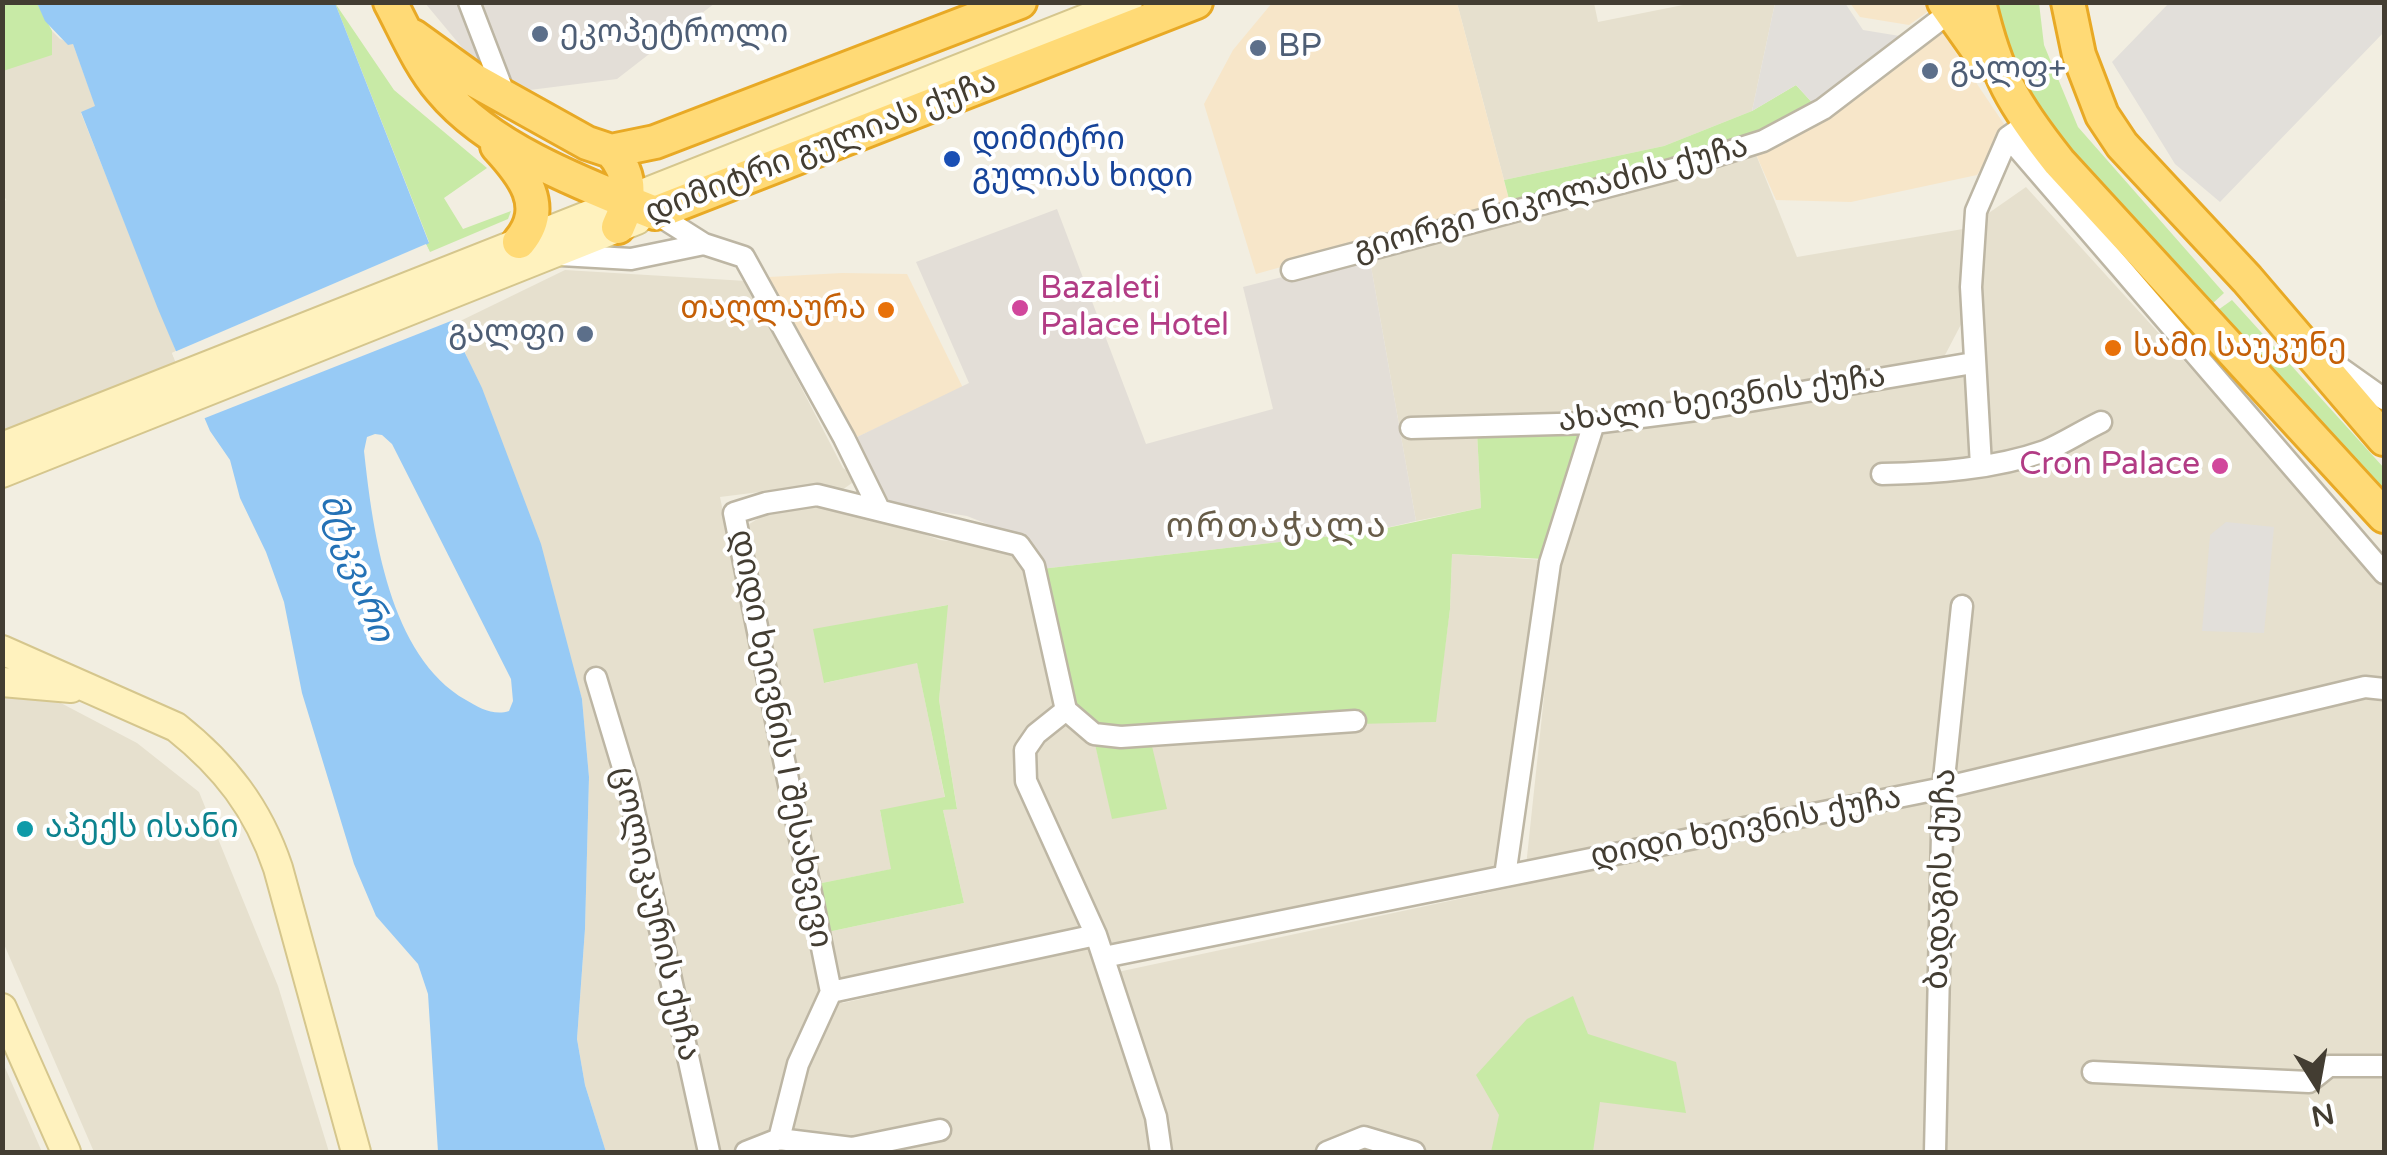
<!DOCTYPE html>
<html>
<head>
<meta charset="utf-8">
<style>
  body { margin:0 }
  #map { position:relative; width:2387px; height:1155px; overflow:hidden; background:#f2eee1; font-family:"Varela Round",sans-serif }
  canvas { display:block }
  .frame { position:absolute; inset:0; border:5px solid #433d32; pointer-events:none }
  .north { position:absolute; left:2267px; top:1035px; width:100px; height:100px; -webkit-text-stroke:8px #fff; paint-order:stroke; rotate:169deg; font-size:28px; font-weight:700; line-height:40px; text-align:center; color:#433d32 }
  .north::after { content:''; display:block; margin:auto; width:35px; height:45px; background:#433d32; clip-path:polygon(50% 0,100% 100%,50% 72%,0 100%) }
</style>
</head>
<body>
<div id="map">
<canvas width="2387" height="1155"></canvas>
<div class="frame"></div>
<div class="north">N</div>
</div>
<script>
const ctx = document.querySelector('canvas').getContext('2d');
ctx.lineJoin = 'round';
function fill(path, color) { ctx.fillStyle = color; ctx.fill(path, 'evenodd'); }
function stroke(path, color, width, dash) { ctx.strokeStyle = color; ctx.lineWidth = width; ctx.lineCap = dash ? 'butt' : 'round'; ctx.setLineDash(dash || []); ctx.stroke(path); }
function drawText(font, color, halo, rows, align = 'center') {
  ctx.font = font + ' "Varela Round","Noto Sans Georgian",sans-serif'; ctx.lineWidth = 8; ctx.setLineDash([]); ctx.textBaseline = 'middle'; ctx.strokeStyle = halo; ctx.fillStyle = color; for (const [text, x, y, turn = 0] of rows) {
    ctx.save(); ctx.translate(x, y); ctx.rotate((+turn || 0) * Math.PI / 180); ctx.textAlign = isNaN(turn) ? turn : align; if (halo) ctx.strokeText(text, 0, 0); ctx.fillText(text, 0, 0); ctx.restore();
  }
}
fill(new Path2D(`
  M3 3H37L52 31 60 39 73 44 96 107 81 113 176 351 172 353 176 363 3 434 2 202 6 200 3 193Z
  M1457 3H1594L1598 22 1693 3H1775L1752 111 1664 146 1504 180Z
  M1755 152 1797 257 1963 229 1968 311 1944 357 1787 387 1477 432 1481 508 1416 521 1369 255Z
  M2026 187 2384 581V1152H606L585 1085 577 1039 585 929 589 777 582 699 512 471 454 324 565 270 746 281 843 468 859 478 835 495 816 485 720 497 820 991 843 1003 1087 947 1099 976 1524 885 1558 565 1595 431 1982 365 1983 217Z
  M841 504 940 540 1016 549 1029 567 1056 703 1028 729 1017 752 1091 930 834 986 823 933 964 903 943 810 957 808 939 700 947 605 814 630 825 683 917 662 945 798 880 811 892 869 812 885 741 529 769 512Z
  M1452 554 1544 560 1499 873 1107 952 1031 778 1038 735 1066 717 1094 740 1113 818 1151 742 1361 723 1435 722 1450 609Z
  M2 695 57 701 137 743 199 792 278 986 329 1152H94L3 942Z
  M2 1063H3L42 1152H3Z`), '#e6e0ce');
fill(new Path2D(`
  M1272 3H1457L1510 203 1256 274 1204 104 1233 50Z
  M1850 3H1930L1933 8 1909 25 1860 17Z
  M1940 29 2008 130 1977 175 1851 202 1776 200 1755 152 1793 138 1833 115 1910 49Z
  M842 273 907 274 963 388 853 439 769 277Z`), '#f7e6c9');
fill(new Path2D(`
  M425 3H715L617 79 514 92 470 57Z
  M1057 209 1146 444 1273 409 1243 287 1369 255 1416 521 1368 532 1041 569 1022 538 967 516 891 504 853 439 969 383 916 262Z`), '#e3ded7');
fill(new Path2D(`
  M2 3H37L52 31V55L3 71Z
  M335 3 394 90 487 168 444 198 463 229 511 211 508 219 430 252 426 244 429 242Z
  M1988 3H2039L2044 45 2078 127 2224 293 2212 304 2037 114Z
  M1796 85 1818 109 1762 137 1510 203 1504 180 1664 146 1752 111Z
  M2232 300 2384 468V494L2218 310Z
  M1477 432 1580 433 1544 559 1452 554 1450 609 1436 722 1124 730 1098 727 1073 705 1041 569 1368 532 1481 508Z
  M948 605 939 700 957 809 943 810 964 903 823 933 812 885 891 869 880 810 945 797 917 663 824 683 813 629Z
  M1094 740 1151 742 1167 809 1112 819Z
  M1573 996 1588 1034 1676 1062 1686 1113 1600 1102 1593 1152H1491L1499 1115 1476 1075 1527 1019Z`), '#c8eaa6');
fill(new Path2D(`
  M1775 3H1845L1863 30 1912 38 1818 109 1796 85 1752 111Z
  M2169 3H2384V32L2220 202 2175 164 2112 62Z
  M2226 522 2274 527 2264 633 2202 631 2210 535Z`), '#e2dfda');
fill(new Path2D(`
  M37 3H335L429 243 426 245 465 353 482 388 541 544 582 699 589 777 585 929 577 1039 585 1085 606 1152H438L428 994 418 964 376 916 354 864 302 693 284 602 266 552 240 498 230 460 210 431 158 309 81 112 95 106 73 44 68 45 45 21ZM375 434 382 435 392 444 511 679 513 701 509 711C494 716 479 708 466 700 389 656 373 533 364 451L367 437Z`), '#97caf5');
fill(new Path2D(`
  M426 244 456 319 200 420 172 353Z`), '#f2eee1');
const minor = new Path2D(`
  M469 2 506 98
  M2008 137 2384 573
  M655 213 704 244 744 257 844 438 879 509
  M561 255 631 259 704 244
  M1292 270 1674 169 1763 141 1823 109 1950 12
  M2329 360 2384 399
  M1411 428 1594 423 1696 410 1973 363
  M1981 466 1971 287 1976 211 2008 137 2018 130
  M1882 474C1935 473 1994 469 2045 451 2064 443 2082 431 2101 422
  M596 678 628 784 709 1152
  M1066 710 1036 734 1025 750 1026 781 1096 935 1156 1117 1161 1152
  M1505 876 1550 563 1594 423
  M1104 957 1943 788 2365 687 2384 689
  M831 992 734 513 766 503 817 495 1019 545 1034 566 1066 710 1094 734 1121 737 1355 721
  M831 992 1096 935
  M2093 1072 2309 1082 2329 1066H2384
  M779 1139 852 1148 940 1130
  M746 1152 779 1139 798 1064 831 992
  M1327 1152 1364 1137 1414 1152
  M1935 1152 1943 788 1962 606`);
const secondary = new Path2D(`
  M2 447 1128 2
  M2 473 637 220
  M2 650 176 727C225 766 258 808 278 868L356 1152
  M2 682 71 688
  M2 1008 66 1152`);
const trunk = new Path2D(`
  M390 2C406 32 419 64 441 90 490 149 585 185 655 213L1196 2
  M1944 2 1987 63
  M1979 2C1996 75 2013 104 2059 162L2384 516
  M2068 2 2079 55 2102 115 2122 145 2247 279 2384 439
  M413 36 474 80 587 143 611 151 655 142 1020 2
  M497 146C523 174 549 206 519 242
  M611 151C632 174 631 200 618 227`);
stroke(minor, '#bdb6a4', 25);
stroke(secondary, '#d5c68d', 32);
stroke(trunk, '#e8a925', 38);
stroke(minor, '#fff', 20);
stroke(secondary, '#fff2be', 28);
stroke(trunk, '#ffda76', 32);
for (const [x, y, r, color] of [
  [540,34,10,"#5c6f8a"],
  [1258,48,10,"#5c6f8a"],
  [1930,71,10,"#5c6f8a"],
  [952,159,10,"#1a4fb4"],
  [1020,308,10,"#d1479c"],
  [886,310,10,"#e8710a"],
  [585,334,10,"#5c6f8a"],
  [2113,348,10,"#e8710a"],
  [2220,466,10,"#d1479c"],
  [25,829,10,"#0f9aa8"]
]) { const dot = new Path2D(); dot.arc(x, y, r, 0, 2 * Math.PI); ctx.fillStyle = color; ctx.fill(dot); stroke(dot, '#fff', 4); }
drawText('32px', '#4e5e75', '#fff', [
  ["ეკოპეტროლი",560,34],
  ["BP",1278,48],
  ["გალფ+",1950,71],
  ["გალფი",565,334,"right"]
], 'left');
drawText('32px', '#164399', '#fff', [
  ["დიმიტრი",972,141],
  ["გულიას ხიდი",972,178]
], 'left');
drawText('32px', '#433d32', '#fff', [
  ["დიმიტრი გულიას ქუჩა",821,148,-21],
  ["გიორგი ნიკოლაძის ქუჩა",1551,199,-15],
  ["ახალი ხეივნის ქუჩა",1722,400,-8],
  ["დიდი ხეივნის I შესახვევი",780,739,79],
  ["დიდი ხეივნის ქუჩა",1746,828,-11],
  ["ბადაგის ქუჩა",1942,879,-88],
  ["ცოლიკაურის ქუჩა",655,914,77]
]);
drawText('32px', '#b23c85', '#fff', [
  ["Bazaleti",1040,290],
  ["Palace Hotel",1040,327],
  ["Cron Palace",2200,466,"right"]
], 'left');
drawText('32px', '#c56008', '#fff', [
  ["თაღლაურა",866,310],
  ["სამი საუკუნე",2133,348,"left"]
], 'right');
drawText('32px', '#0d838f', '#fff', [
  ["აპექს ისანი",45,829]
], 'left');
ctx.letterSpacing = '2.5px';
drawText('35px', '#675c48', '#fff', [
  ["ორთაჭალა",1277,528]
]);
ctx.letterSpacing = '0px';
drawText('italic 35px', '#2472b6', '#fff', [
  ["მტკვარი",355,568,70]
]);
</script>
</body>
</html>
